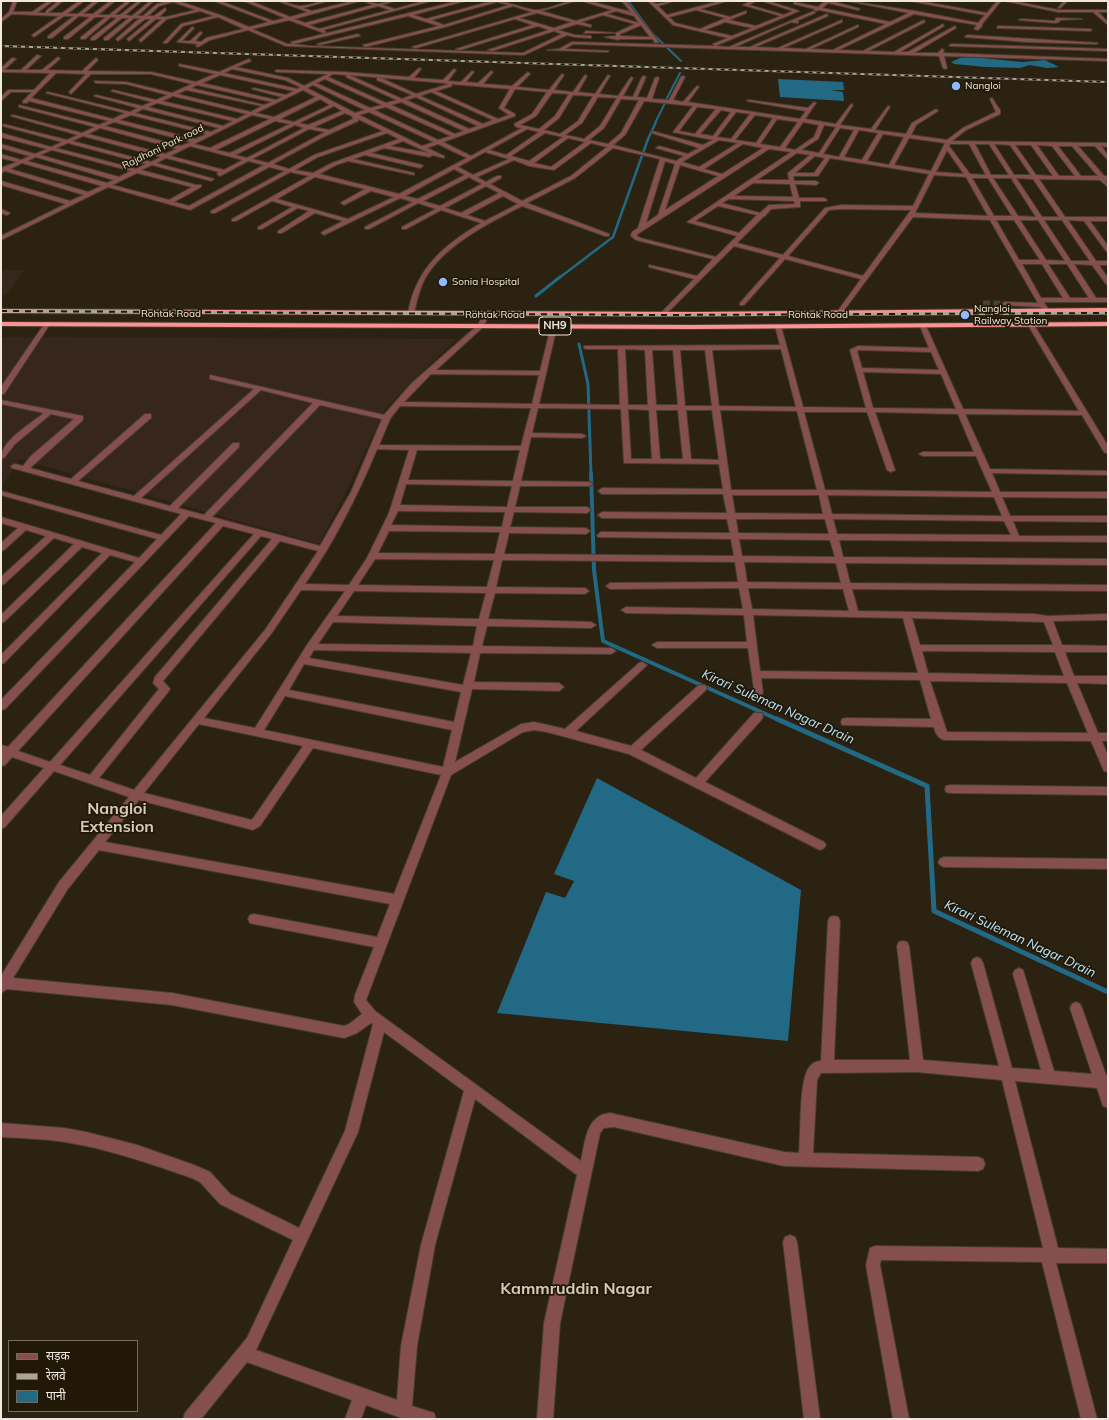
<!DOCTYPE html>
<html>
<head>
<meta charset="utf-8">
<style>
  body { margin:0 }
  #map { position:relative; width:1109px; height:1420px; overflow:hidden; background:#2b2211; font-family:Mulish,"Noto Sans Devanagari",sans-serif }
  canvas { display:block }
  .frame { position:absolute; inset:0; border:2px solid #efe9df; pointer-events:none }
  .legend { position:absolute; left:8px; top:1340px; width:130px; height:72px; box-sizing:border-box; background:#211808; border:1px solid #736c5e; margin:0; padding:5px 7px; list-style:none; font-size:12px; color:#efe9df }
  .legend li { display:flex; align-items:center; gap:8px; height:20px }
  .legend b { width:20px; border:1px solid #736c5e }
</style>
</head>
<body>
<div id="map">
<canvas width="1109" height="1420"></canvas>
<div class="frame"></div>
<ul class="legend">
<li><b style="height:5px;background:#854f4f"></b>सड़क</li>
<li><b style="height:5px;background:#aba498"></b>रेलवे</li>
<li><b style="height:11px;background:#216985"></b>पानी</li>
</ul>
</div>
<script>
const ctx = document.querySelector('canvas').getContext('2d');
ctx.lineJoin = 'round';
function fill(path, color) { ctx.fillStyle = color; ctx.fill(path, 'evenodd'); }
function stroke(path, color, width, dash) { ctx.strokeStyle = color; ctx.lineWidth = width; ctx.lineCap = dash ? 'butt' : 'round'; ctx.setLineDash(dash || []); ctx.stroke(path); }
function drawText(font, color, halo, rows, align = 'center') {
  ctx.font = font + ' Mulish,sans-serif'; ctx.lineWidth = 3.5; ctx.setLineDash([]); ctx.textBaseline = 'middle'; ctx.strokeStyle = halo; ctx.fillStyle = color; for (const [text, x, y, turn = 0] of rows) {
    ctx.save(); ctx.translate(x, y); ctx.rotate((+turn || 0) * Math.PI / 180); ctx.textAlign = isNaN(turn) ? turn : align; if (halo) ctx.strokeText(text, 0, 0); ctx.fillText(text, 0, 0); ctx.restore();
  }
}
fill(new Path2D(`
  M1 270H25L6 295H1Z
  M1 337 456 339 385 409 345 494 319 544 19 459 1 488Z`), '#36261c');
fill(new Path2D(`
  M971 57 1022 62 1045 60 1059 67 1047 68 1030 65 1020 68 986 67 954 64 951 62 960 58Z
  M778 79 843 82 844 90H831L843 92 844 101 780 97Z
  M597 778 801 890 788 1041 497 1013 546 892 565 898 574 881 554 874Z`), '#216985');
stroke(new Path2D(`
  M628 1 653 34 681 61
  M666 100 680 73
  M655 123 665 103`), '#216985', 2);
stroke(new Path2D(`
  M559 278 613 237 648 139 656 122`), '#216985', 2.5);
stroke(new Path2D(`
  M536 296 560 277
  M579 344 588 384 591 474`), '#216985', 3);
stroke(new Path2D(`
  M591 473 594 570 603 641 779 720`), '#216985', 4);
stroke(new Path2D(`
  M777 719 927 786 934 911 1108 992`), '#216985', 5);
stroke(new Path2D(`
  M983 304H1005`), '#484030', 7, [7, 3.5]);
const street = new Path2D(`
  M13 1H17L13 12H32L48 1H53L37 13H46V11L58 1H63L48 13H62L79 1H84L67 14H78L94 1H99L83 14H93L110 1H115L98 15H109L127 1H131L114 15H120L138 1H142L125 15 132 16 150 1H154L137 16H143L157 4 168 1H178L220 15 249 27 269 22 214 1H220L273 21 285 18 244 1H250L290 17 308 12 278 1C286 1 292 6 300 6 309 6 318 1 328 1L303 8 312 11 353 1H360L294 19 305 23 373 5 364 1 378 4 394 1 382 5 395 9 424 1H431L323 30 326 32 324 33 289 20 252 29 287 44H293L291 42 458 1H465L413 15 426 19 492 1C508 1 520 8 535 10 547 11 562 1 575 1L541 11 576 21 612 10 582 1H589L631 12 622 1H626L659 42 655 43 653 39H620L618 40 605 37 616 36V33H584L586 31 616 33 635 24 603 15 581 22 591 25V27L577 24 558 30 575 35 591 36V38L575 37 567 35 524 55 286 46 248 30 210 40 198 47 196 46 198 44 177 42 192 27 194 28 182 41H190L200 32 202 33 195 41 201 42 206 38 244 29 218 17 183 26 167 43H163L181 24 214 16 200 11 167 19 141 42 139 40 162 19H156L129 41 127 39 151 19H145L118 41 116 39 140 18H134L108 40H104V38L129 18H122L95 40H91V38L117 18 111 17 85 39H81V37L106 17H95L68 39H64V37L90 17 79 16 52 38H48V36L74 16H64L34 37 32 35 59 16 12 14 1 22V19L9 12ZM173 2 196 10 166 17H159L166 10 165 8 154 16H148L159 6ZM497 2 509 5 444 25 431 20ZM378 6 390 10 319 29 309 25ZM513 6 532 12 412 47 416 48 515 19 533 25 456 49 460 50 538 26 549 30 488 50 492 51 554 31 562 34 523 53 309 46 293 44 408 16 439 26 363 45 365 47 445 27ZM616 11 634 16 639 23 607 14ZM537 13 572 22 554 28 519 18ZM641 25 650 37 620 36V34Z
  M648 1H652L656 4 674 1 658 6 667 15 720 1H727L700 9 730 17 746 11V13L729 20 756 26 781 16 743 5 751 1H756L749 5 784 15 793 11 762 1H768L799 11 715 46 729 47 814 11 815 13 796 21H798V23L791 22 735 47H750L827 14 828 16 755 47 778 48 842 20V22L783 48 806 49 858 25V27L811 49 833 50 886 24 819 10 816 11 814 10 815 9 794 4V2L818 7 824 2 821 1H831L860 9 858 10 828 3 822 8 890 22 909 13 848 1 915 11 978 23 985 15 910 1H919L987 13 997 1H1001L982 24V26L978 30 974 29 977 25 914 14 838 50 863 51 924 20 925 22 868 51 894 52 943 24 944 26 900 52H908L955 26 956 28 914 53H938L942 49 944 50 943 53 1108 59V61L944 56 947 68 945 69 943 68 939 56 573 44 565 49 609 51 607 52 547 50 559 49 572 42 715 46 713 44 728 38 673 25ZM696 10 726 18 700 29 675 23 669 17ZM725 22 752 28 732 36 705 30Z
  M1005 1H1013L1058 10H1108V12H1098L1108 22V25L1093 12H1058Z
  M1064 1H1068L1060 8H1058Z
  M1056 18 1082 19 1060 20 1059 22 1055 23 1019 20 1021 19 1055 21Z
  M998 26 1090 29 1092 30 1090 31 997 28Z
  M358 34 360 36 319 45 317 44Z
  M967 35 1098 43 1096 44 1027 42 965 37Z
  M951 44 1108 49V51L949 46Z
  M37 55 41 56 26 70H42L58 57 60 59 47 70 82 71 96 58 98 60 87 71 151 72 196 82 215 74 179 66V64L219 72 249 59 251 61 236 67 288 78 304 86 328 74 277 72 275 71 277 70 343 72 409 77 419 68 421 69 414 78 443 80 454 69 456 70 448 81 461 82 472 71 474 72 466 82 478 83 491 71 493 72 483 84 512 86 528 72 530 74 517 87 549 90 562 74 564 75 554 90 573 92 585 75 587 76 578 92 595 94 608 75 610 76 599 94 618 96 631 77 633 78 623 96 633 97 642 77 644 76 646 77 637 97 647 98 655 78 657 77 659 78 652 99 669 100 681 77 683 76 685 77 673 100 683 102 697 86 699 87 688 102 800 119 806 111 747 101 749 100 808 108 814 102 816 103 805 119 836 124 851 104 853 105 840 125 871 129 888 106 890 107 875 130 906 134 912 123 936 109 938 111 916 125 911 135 947 140 963 128 996 112 990 99 992 98 1000 110V114L966 130 952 141 1108 143V147L1101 146 1108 155V160L1095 146H1078L1104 176H1108V180H1106L1108 187 1100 180 1039 179 1065 217H1108V221H1090L1108 246V252L1106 251 1084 221 1068 220 1096 261H1108V265H1099L1108 278V285L1106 284 1092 265 1074 264 1096 298H1108V302H1044L1048 309 1045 311 1040 307 1003 305V303L1005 302 1038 303 990 220 913 217 842 313 837 312 861 279 785 259 744 305H740V303L780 258 734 246 665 315H661V313L694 279 649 267V265L697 276 713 259 636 240 631 236 632 232 638 228 660 159 613 148 575 178 527 203 609 234V236H605L522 206C489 223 448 243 427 275 420 286 417 300 414 313L411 315 408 313C416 268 444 245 481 223L441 210 406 229H402V227L436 209 418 203 369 229H365V227L413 202 400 198 324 235 321 233 322 232 343 221 315 213 282 233H278V231L309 211 298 208 262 229H258V227L292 207 272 201 236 221H232V219L309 176 290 172 215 213H211V211L285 171 269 167 190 210 108 187 1 240V236L66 204 1 185V181L70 201 84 195 5 171 1 173V168L17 162 1 158V154L21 160 30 156 1 148V144L35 154 47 149 1 137V133L51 147 62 142 3 126V124L67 140 78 135 11 116 13 115 82 133 95 127 19 107V105L99 125 109 121 29 101 27 103H23V101L32 92H11L1 101V97L8 90H34L50 73 1 72V68L12 58 16 59 4 70H21ZM232 69 285 80 300 87 298 89 224 73ZM56 73 86 74 69 92 71 94 91 74H151L192 84 172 93 126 82 94 81 96 83 126 84 168 95 156 100 113 90 111 91 152 102 142 106 96 95 94 96 138 108 130 112 48 92 46 93 125 113 113 119 31 98ZM333 74 347 75 346 77 397 100 386 103 328 77ZM220 75 294 91 286 95 254 88 252 89 282 97 276 100 202 83ZM349 75 444 83 449 84 416 94 381 78H377V80L412 95 402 99ZM325 79 382 105 370 108 316 83ZM451 84 510 89 499 108 509 115 498 119 436 91 452 86ZM197 85 272 102 264 105 191 88ZM313 85 365 110 355 113 307 88ZM515 89 547 92 532 114 514 124 516 127 522 128 471 156 443 142 515 116V114L504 108ZM186 90 262 106 251 112 177 94ZM303 90 316 97 274 117 256 113ZM431 92 493 120 483 124 420 96ZM552 93 569 94 555 116 539 129 520 125 536 116ZM573 95 593 96 578 121 560 134 544 130 559 118ZM173 96 247 114 237 119 162 101ZM416 97 478 126 469 129 406 100ZM598 97 617 98 600 126 584 139 565 135 582 123ZM320 99 330 105 294 122 280 119ZM621 99 639 100 621 133 608 144 589 140 604 128ZM644 101 693 106 673 132 713 140 703 145 652 131V133L699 148 688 154 659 146 656 148 684 156 676 161 613 145 625 135ZM401 102 464 131 455 134 391 105ZM157 103 233 121 223 126 148 107ZM334 106 342 111 308 125 299 123ZM386 107 451 136 438 140 374 110ZM697 107 716 109 695 134 679 131ZM143 109 219 128 211 132 135 113ZM721 110 731 112 713 136 700 134ZM369 112 434 142 422 146 359 115ZM736 112 750 114 731 139 717 137ZM345 113 352 116 353 119 329 130 314 127ZM131 115 207 134 195 139 119 120ZM252 115 270 119 210 148 194 144ZM755 115 773 118 756 143 735 140ZM358 119 383 131 314 155 289 169 273 164 323 137 358 121ZM777 119 798 122 780 147 760 144ZM275 121 290 124 230 153 216 150ZM114 122 191 142 181 146 105 126ZM803 122 819 125 814 137 795 150 785 148ZM295 125 304 128 247 158 235 155ZM824 125 836 127 819 153 801 150 818 139ZM100 128 177 149 165 154 88 134ZM840 128 854 130 839 157 823 154ZM309 129 325 132 268 163 252 159ZM527 129 539 132 506 155 489 150ZM859 130 878 133 862 160 844 157ZM387 133 399 139 332 163 313 173 295 170 318 157ZM545 133 563 137 529 161 511 156ZM883 134 904 137 889 165 867 161ZM83 136 161 157 151 162 72 141ZM568 138 585 142 551 167 534 163ZM909 138 945 143 931 171 894 165ZM719 140 738 143 699 167 682 162ZM403 141 429 153 390 146ZM68 143 146 164 136 169 56 148ZM591 143 607 147 571 176 522 201 490 184 501 178V176H497L486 182 477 177 514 160 529 166 554 170ZM438 144 467 158 399 194 319 174 336 165 348 161 414 175V173L353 159 365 155 420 168 423 166 422 165 371 153 384 148 430 157 432 155 444 158V156L427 148ZM743 144 763 148 722 174 704 169ZM950 144H969L986 175 970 174 949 146ZM975 144H989L1009 175H991ZM994 144 1010 145 1031 175H1014ZM1015 145H1031L1053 176 1036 175ZM1037 145 1052 146 1075 176H1059ZM190 146 243 160 224 170 170 156ZM1058 146H1072L1098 176H1081ZM769 149 791 152 687 222 737 236 716 257 640 238 636 235ZM52 150 131 171 119 177 40 155ZM947 150 964 174 936 172ZM485 152 509 159 473 175 458 167ZM797 153 810 155 788 173 789 180H757ZM815 156 825 158 814 173H795ZM36 157 114 180 107 183 27 161ZM166 158 219 172 217 174 220 176 248 161 264 165 189 206 174 202 201 187V185H196L141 170 152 165 211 181 214 179 156 163ZM830 158 929 174 913 206 841 205 825 208 783 255 737 243 763 217 765 216 771 209 800 207V201H826L827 200 824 198H799L795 184 816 185 819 183 816 181H794L793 176H818ZM665 161 675 164 658 215 646 223ZM22 163 102 186 88 192 10 169ZM680 165 718 176 665 210ZM454 169 465 175 418 199 405 196ZM137 173 192 187 169 200 112 185ZM934 175 966 177 988 216 915 213ZM315 177 365 189 342 202 341 203 344 205 371 191 394 197 348 219 277 199ZM469 177 482 184 440 206 423 201ZM972 178H988L1012 216H994ZM993 178H1011L1036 217 1018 216ZM1016 178 1033 179 1059 217H1042ZM753 183 790 184 793 197 734 196ZM486 186 499 193 461 213 445 208ZM503 196 518 204 485 221 467 215ZM729 199 794 201 795 204 769 205 760 213 722 203ZM718 206 757 215 739 233 695 221ZM841 209 911 210 863 276 788 256 829 210ZM996 220H1014L1040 260H1019ZM1020 220H1038L1065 261 1046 260ZM1044 220H1062L1090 261H1071ZM1022 264H1042L1063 298H1041ZM1048 264H1067L1089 298H1070Z
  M1 209 10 213 7 215 1 213Z
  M487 311 490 313 483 327 436 370 540 371 551 326 556 325 557 326 539 404 620 405 618 349H586L584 348V346L780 345 775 326 778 324 781 326 803 407 866 408 850 350 858 346 929 348 920 326 923 324 926 326 963 409 1079 411 1028 325 1031 323 1034 325 1108 446V454L1104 452 1082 415 965 414 990 469 1108 471V475L992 473 1000 492H1108V498L1002 497 1010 516H1108V522L1013 521 1019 536H1108V542L839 540 843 557 1108 559V565L845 563 850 583 1108 585V591L852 589 858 611 1034 614 1048 616 1108 614V620L1053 621 1062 645 1108 646V652H1065L1074 676H1108V684L1077 683 1098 733H1108V741H1102L1108 756V772L1104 771 1091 741 944 740C938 738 935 733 934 727L842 725 841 722 842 719 846 718 931 719 920 680 761 678 763 693 758 697 755 696 748 648H657L652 645 657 642H747L744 615 626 613 621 610 626 607 743 609 739 588 610 589 606 586 610 583 738 582 735 562 502 560 496 587 585 588 589 591 585 594 495 593 488 619 591 622 596 625 591 628 487 626 482 646 611 648 616 651 611 654 480 653 474 682 559 683 564 687 559 691 472 689 455 762 521 724 534 722 565 729 639 663 642 662 647 665 645 667 576 731 631 746 699 685H705L707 688 705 691 641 750 696 778 754 713H762L763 716 762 719 705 782 824 842 826 845 824 848 820 850 816 848 629 754 547 732 534 730 523 732 451 775 366 1000 375 1011 581 1161C585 1142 586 1115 610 1113L784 1152 799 1153C801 1133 799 1084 808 1069 811 1064 816 1061 821 1061L828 921 830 917 834 916 838 917 840 921 834 1060H910L897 946 899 942 903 941 907 942 909 946 923 1060 999 1066 971 963 973 959 977 957 981 959 983 963 1012 1068 1041 1070 1013 974 1015 970 1019 968 1023 970 1054 1071 1092 1074 1070 1008 1072 1004 1076 1002 1080 1004 1082 1008 1106 1075H1108V1108L1103 1106 1097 1088 1015 1081 1058 1248 1108 1249V1263H1056L1097 1419H1081L1042 1262 881 1260 880 1265 909 1419H893L866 1265 870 1248 875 1246 1043 1248 1002 1080 917 1072 821 1073 817 1080 813 1153 978 1157 983 1159 985 1164 983 1169 978 1171 784 1166 614 1127 604 1128 600 1133 560 1323 553 1419H537L544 1323 577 1175 475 1099 435 1245 417 1346 412 1406 434 1413 436 1419H404L366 1405 361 1419H345L352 1400 247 1362 201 1419H183L185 1413 247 1338 293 1240 220 1204 200 1182 192 1178C151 1164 109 1149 65 1142 44 1139 22 1138 1 1137V1123L64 1128 86 1132 137 1145 194 1165 210 1172 230 1194 299 1228 345 1131 373 1024 371 1023 357 1033 344 1038 172 1005 7 989 1 993V976L59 882 129 797 54 771 5 827 1 829V816L44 768 12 757 5 765 1 766 2 754 1 753V745L8 747 216 523 189 516 5 709 1 710V700L135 562 110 555 4 663 1 664V655L102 553 82 547 4 622 1 623V615L74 544 54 538 4 584 1 585V577L46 536 26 530 4 550 1 551V543L18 528 1 523V517L139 558 157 539 1 495V491L161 535 181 514 12 468 11 466 15 464 23 466 31 456 74 419 51 414 15 444 4 458H1C1 441 30 424 44 413L1 404V400L83 416V420L30 468 71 479 145 414H151V418L78 481 134 496 254 389 210 379V375L384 415 412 383 478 325 484 313ZM625 349 645 350 648 405H628ZM781 349 796 407 719 406 712 350ZM652 350H673L678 405H656ZM680 350H705L712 406H685ZM859 350 931 352 939 370 862 368 857 351ZM863 372 941 374 956 409 873 408ZM431 374 539 375 532 404 404 402ZM261 390 313 403 204 515 178 508 239 447V443H233L170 506 141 498ZM320 405 382 419 351 492 320 546 212 517ZM400 406 531 408 521 446 379 445 390 419ZM538 408 621 409 624 463 719 464 723 489 602 488 598 491 602 494H723L727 513 602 512 598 515 602 518 727 519 730 533 601 532 597 535 598 537 731 539 734 556 504 554 509 533 586 534 590 531 586 528 510 527 514 512 587 513 591 510 587 507H515L520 486H589L593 484 589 482 521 481 531 437 582 438 586 436 582 434 532 433ZM628 409 649 410 652 459H631ZM656 410H678L683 459H660ZM686 410H712L719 460 691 459ZM720 410 797 411 817 490H731ZM804 412H867L887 470 891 472 895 470 875 412 958 414 974 452H923L919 454 923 456H976L992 492 825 490ZM377 449 409 450 389 513 367 558 349 585 305 584C334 542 357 497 377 449ZM417 450H520L513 481 408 480ZM406 484 512 486 507 507 400 505ZM732 495H819L823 514 735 513ZM827 495 994 497 1002 516 832 514ZM398 511 505 512 502 527 391 525ZM736 519H825L829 534 738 533ZM833 519 1004 521 1011 535 837 534ZM223 526 254 534 50 762 18 751ZM389 531 500 532 495 554 378 553ZM261 536 272 539 155 677 153 683 159 689 90 775 60 765ZM739 539 830 540 835 557 742 556ZM280 541 318 551 265 630 134 790 99 778 168 692 170 689 163 681ZM375 559 494 560 487 587 358 585ZM744 562 836 563 841 583 747 582ZM748 588 843 589 849 611 752 609ZM301 590 345 591 307 645 255 728 204 718 271 634ZM354 591 486 593 479 619 337 616ZM753 615 903 618 918 673 760 671ZM912 618 1044 622 1053 645H920ZM333 622 477 626 473 646 318 644ZM314 650 471 653 463 685 309 658ZM922 651 1055 652 1064 676 928 673ZM304 664 461 692 454 722 289 690ZM930 681 1067 683 1088 733 947 732ZM285 696 452 730 443 767 264 730ZM199 724 303 746 252 820 144 793ZM313 748 441 775 394 894 105 842 139 800 253 830 260 826ZM99 850 390 904 377 937 254 914 250 915 248 919 250 923 254 924 374 947 355 995 354 1002 362 1014 349 1024 344 1026 172 993 13 978 67 890ZM384 1032 464 1091 421 1245 401 1346 397 1400 256 1350 358 1132Z
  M47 322 50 324 4 394H1V387L45 323Z
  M950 785 1108 787V795L950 793 946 792 945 789 946 786Z
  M944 857 1108 859V869L944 867 940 865 938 862 940 859Z
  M790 1235 795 1237 797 1242 820 1419H804L783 1242 785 1237Z`);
const highway = new Path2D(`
  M1108 308V312L694 316 1 313V309L694 312Z
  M1 322 692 325 1108 322V326L692 329 1 326Z`);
stroke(street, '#463e2e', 2);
stroke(highway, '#463e2e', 2);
fill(street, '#854f4f');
fill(highway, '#fd9293');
const railFar1 = new Path2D(`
  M1 46 1108 82`);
const rail = new Path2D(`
  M1 311 657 315 1108 313`);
stroke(railFar1, '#aba498', 2);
stroke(rail, '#aba498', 3);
stroke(railFar1, '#211808', 1.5, [4]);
stroke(rail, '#211808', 2, [6]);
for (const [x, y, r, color] of [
  [956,86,5,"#8fb8fd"],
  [443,282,5,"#8fb8fd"],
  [965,315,5,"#8fb8fd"]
]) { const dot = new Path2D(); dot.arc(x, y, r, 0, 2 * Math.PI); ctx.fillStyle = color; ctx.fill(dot); stroke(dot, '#211808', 1.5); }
drawText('10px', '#efe9df', '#211808', [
  ["Nangloi",965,86],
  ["Sonia Hospital",452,282],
  ["Nangloi",974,309],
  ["Railway Station",974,321]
], 'left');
drawText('10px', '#efe9df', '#211808', [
  ["Rajdhani Park road",163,147,-26],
  ["Rohtak Road",171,314],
  ["Rohtak Road",495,315],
  ["Rohtak Road",818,315]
]);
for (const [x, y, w] of [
  [555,326,32]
]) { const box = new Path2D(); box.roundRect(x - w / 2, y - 9, w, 18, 3); ctx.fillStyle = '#211808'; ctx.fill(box); stroke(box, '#efe9df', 1); }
drawText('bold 11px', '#efe9df', null, [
  ["NH9",555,326]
]);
drawText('italic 13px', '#bae6fa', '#211808', [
  ["Kirari Suleman Nagar Drain",778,707,24],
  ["Kirari Suleman Nagar Drain",1020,939,25]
]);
drawText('bold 16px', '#d7cbb7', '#211808', [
  ["Nangloi",117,809],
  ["Extension",117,827]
]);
drawText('bold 16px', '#d7cbb7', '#211808', [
  ["Kammruddin Nagar",576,1289]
]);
</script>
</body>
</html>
